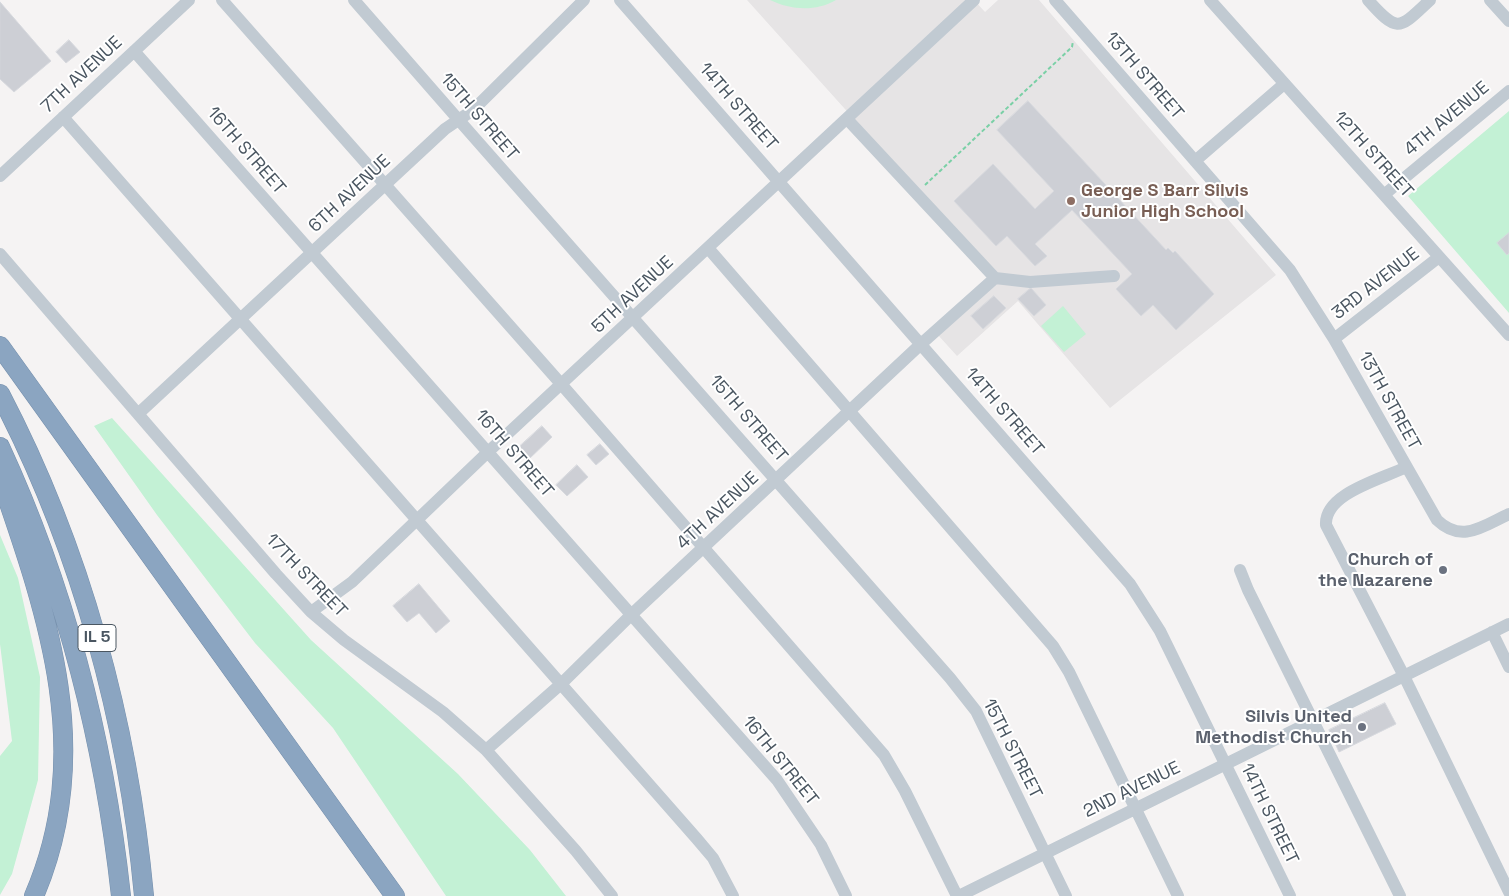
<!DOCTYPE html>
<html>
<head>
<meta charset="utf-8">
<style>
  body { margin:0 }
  canvas { display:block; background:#f5f3f3 }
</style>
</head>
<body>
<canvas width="1509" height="896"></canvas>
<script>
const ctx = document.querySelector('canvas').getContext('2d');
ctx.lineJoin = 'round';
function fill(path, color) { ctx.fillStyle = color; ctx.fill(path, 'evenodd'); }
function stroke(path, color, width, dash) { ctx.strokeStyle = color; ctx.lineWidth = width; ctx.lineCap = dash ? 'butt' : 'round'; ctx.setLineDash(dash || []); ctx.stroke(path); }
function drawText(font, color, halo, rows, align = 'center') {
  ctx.font = font + ' "Space Grotesk",sans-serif'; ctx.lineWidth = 4; ctx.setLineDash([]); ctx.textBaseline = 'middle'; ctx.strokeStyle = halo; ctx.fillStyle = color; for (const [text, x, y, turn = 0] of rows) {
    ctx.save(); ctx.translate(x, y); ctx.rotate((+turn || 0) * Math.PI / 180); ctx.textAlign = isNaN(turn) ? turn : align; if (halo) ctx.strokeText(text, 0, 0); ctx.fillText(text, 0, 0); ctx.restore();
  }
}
fill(new Path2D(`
  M747 0H974L985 12 998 0H1039L1276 275 1110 408 1018 301 957 356 938 335 1001 278 862 128Z`), '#e6e4e5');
fill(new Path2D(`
  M770 0H836C815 12 791 10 770 0Z
  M1509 111V313L1408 196Z
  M1063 306 1086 334 1064 352 1041 326Z
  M112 418 311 640 458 774 530 850 566 896H446L333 728 255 643 157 515 94 426Z
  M0 535 18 578 40 677 38 780 12 874 0 895V756L12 741 0 644Z`), '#c3f1d5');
const building = new Path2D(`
  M0 2 51 61 14 92 0 79Z
  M69 40 80 52 66 63 56 52Z
  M1028 101 1166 250 1168 248 1173 253 1175 251 1214 294 1176 330 1153 305 1141 316 1116 289 1132 274 1072 210 1035 244 1047 256 1035 266 1007 236 996 246 954 201 993 164 1035 209 1054 191 997 130Z
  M1509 233V253L1507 255 1497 243Z
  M1031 288 1046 305 1034 316 1018 299Z
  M994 296 1006 308 983 329 971 316Z
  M542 426 552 437 528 460 518 448Z
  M600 444 609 454 596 465 587 455Z
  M577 465 588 477 567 496 556 485Z
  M419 584 450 621 436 633 419 613 407 622 393 606Z
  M1385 703 1396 724 1339 752 1329 730Z`);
fill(building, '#cdcfd5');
stroke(building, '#d7d9de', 1);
const highway = new Path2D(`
  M0 346 395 896
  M0 394C81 549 128 722 144 896
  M0 447C66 590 104 740 121 896
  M0 477C48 616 96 752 34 896`);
stroke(highway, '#7690ad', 20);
stroke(new Path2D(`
  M925 185 1072 47 1073 41`), '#7ad0a6', 2, [4, 2.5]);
stroke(new Path2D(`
  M222 0 562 385 884 755 905 791 957 896
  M354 0C551 227 752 450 950 678L976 711 1066 896
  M620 0 1130 584 1160 631 1290 896
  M1055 0 1290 270 1334 339 1437 520C1462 544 1483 526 1509 514
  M1210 0 1509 335
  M1368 0C1398 34 1399 29 1430 0
  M1490 0 1509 21
  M134 51 777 780 821 845 846 896
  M63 117 697 839 713 858 733 896
  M847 119 995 278 1030 282 1114 276
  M1195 161 1284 84
  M0 176 189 0
  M1385 194 1509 91
  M708 248 1053 646 1069 672 1178 896
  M0 254 276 574 311 612 344 640 443 712 486 750 576 851 612 896
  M1334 339 1439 257
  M139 413 445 129 473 110 584 0
  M1406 467C1383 479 1324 493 1326 525L1404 676 1509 892
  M1240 570 1248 590 1400 896
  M311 612 352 582 488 452 974 0
  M1492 632 1509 667
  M486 750 561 684 631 615 921 344 995 278
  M959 896 1509 624`), '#c1cad2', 12);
stroke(highway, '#8ba5c1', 19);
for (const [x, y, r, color] of [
  [1071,201,5,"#8d6e63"],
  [1443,570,5,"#6b7280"],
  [1362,727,5,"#6b7280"]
]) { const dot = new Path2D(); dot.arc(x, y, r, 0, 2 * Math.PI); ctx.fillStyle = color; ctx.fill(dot); stroke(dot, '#fff', 2); }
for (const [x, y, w] of [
  [97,638,38]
]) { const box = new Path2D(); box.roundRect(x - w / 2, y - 13.5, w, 27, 4); ctx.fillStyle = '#fff'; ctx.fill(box); stroke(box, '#4a5661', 1); }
drawText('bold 16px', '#4a5661', null, [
  ["IL 5",97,638]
]);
drawText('18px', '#4a5661', '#fff', [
  ["7TH AVENUE",82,75,-43],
  ["13TH STREET",1144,76,49],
  ["14TH STREET",738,107,49],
  ["15TH STREET",479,117,49],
  ["4TH AVENUE",1447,119,-40],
  ["16TH STREET",246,151,49],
  ["12TH STREET",1373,155,48],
  ["6TH AVENUE",350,194,-43],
  ["3RD AVENUE",1376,284,-38],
  ["5TH AVENUE",633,295,-43],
  ["13TH STREET",1389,401,61],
  ["14TH STREET",1004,412,49],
  ["15TH STREET",748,419,49],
  ["16TH STREET",514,454,49],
  ["4TH AVENUE",718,511,-43],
  ["17TH STREET",306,576,46],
  ["15TH STREET",1012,749,63],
  ["16TH STREET",780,761,51],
  ["2ND AVENUE",1132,790,-26],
  ["14TH STREET",1269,814,64]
]);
drawText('bold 18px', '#785e54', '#fff', [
  ["George S Barr Silvis",1081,191],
  ["Junior High School",1081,212]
], 'left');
drawText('bold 18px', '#5b616d', '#fff', [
  ["Church of",1433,560],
  ["the Nazarene",1433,581],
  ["Silvis United",1352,717],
  ["Methodist Church",1352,738]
], 'right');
</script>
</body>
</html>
